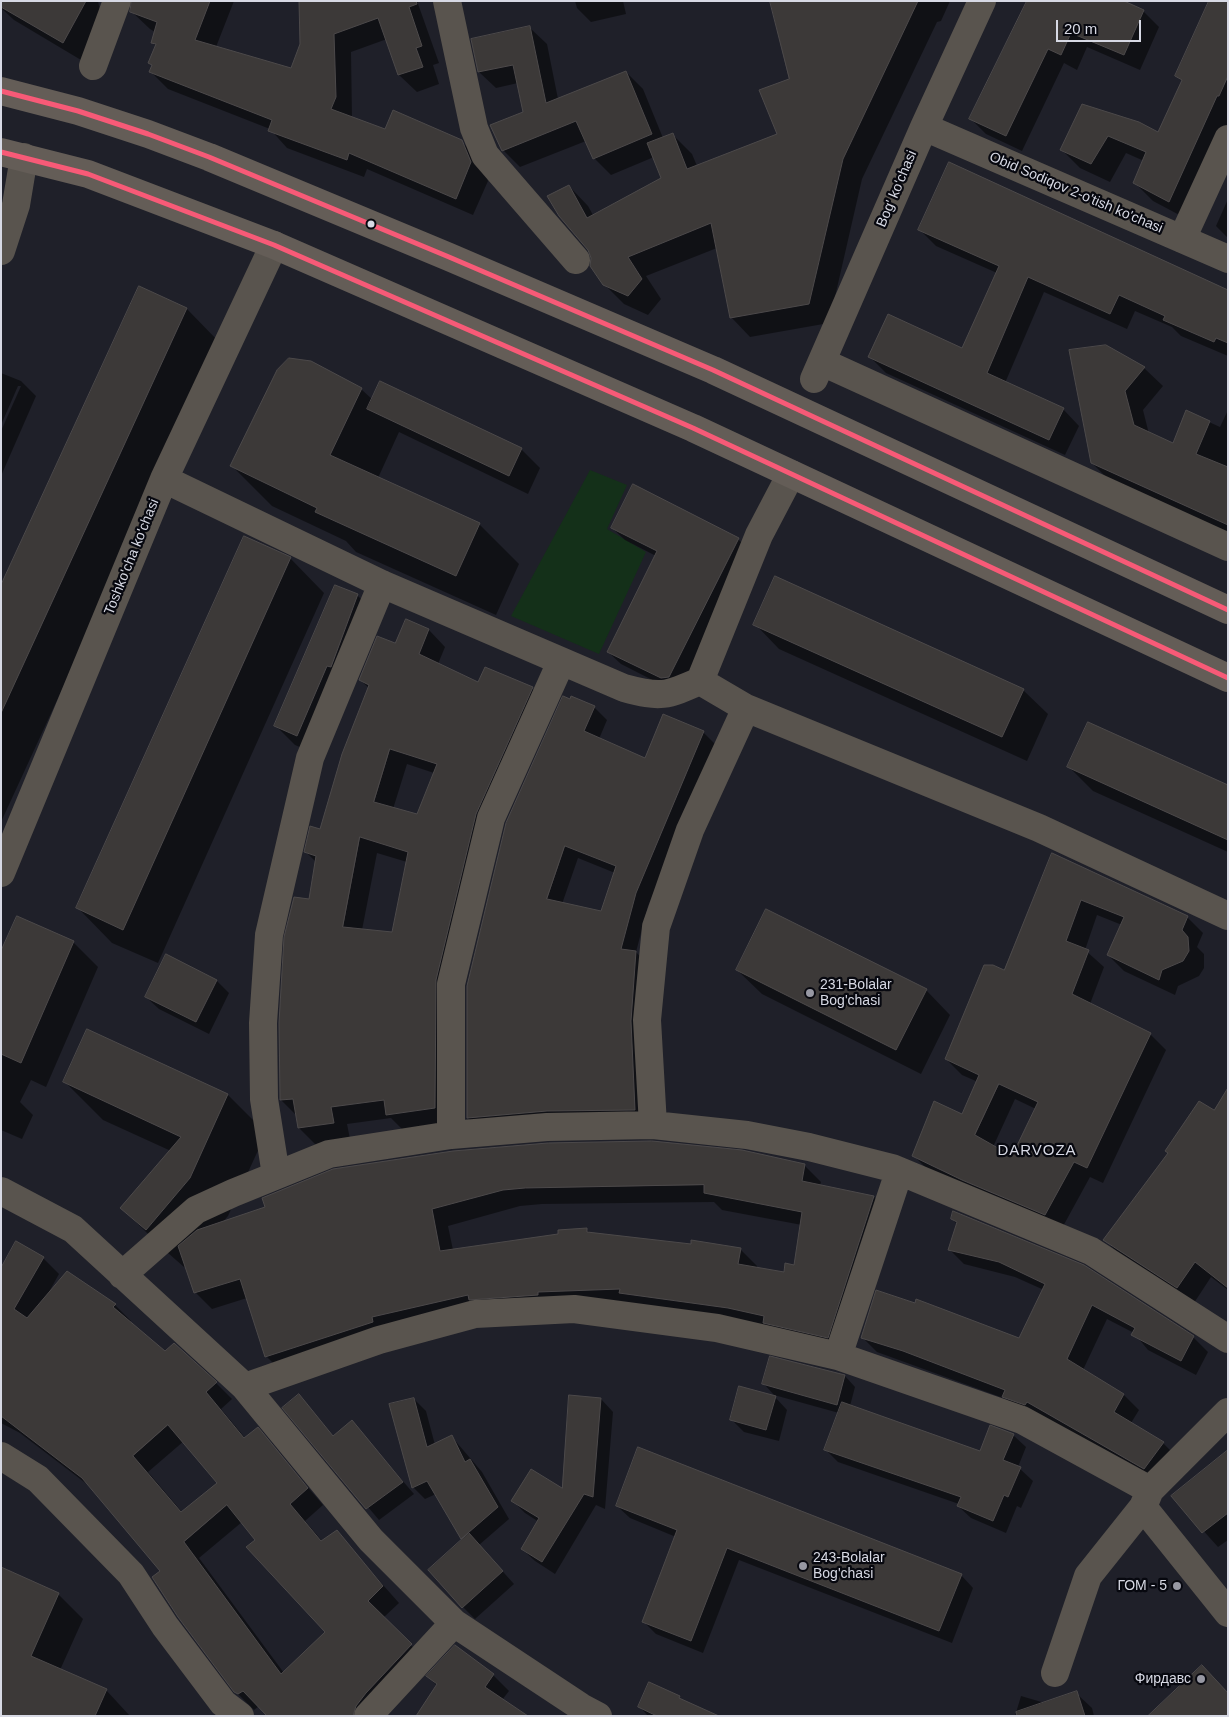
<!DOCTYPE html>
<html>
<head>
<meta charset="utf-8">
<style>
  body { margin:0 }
  #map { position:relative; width:1229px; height:1717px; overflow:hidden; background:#1f2029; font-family:Helvetica,sans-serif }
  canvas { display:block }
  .frame { position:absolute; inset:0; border:2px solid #d7d9e4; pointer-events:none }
  .scale { position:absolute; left:1056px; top:20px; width:85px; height:22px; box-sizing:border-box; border:2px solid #d7d9e4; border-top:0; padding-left:6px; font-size:15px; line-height:18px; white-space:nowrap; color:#d7d9e4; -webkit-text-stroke:4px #07080f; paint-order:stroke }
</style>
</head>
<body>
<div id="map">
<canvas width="1229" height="1717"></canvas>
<div class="frame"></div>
<div class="scale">20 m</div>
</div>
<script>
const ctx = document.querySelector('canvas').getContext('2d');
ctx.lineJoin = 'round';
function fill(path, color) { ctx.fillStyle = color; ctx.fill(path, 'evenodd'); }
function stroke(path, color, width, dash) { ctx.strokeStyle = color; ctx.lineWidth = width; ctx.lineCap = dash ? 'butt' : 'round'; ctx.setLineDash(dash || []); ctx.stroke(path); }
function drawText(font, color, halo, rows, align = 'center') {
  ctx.font = font + ' Helvetica,sans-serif'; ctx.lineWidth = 4.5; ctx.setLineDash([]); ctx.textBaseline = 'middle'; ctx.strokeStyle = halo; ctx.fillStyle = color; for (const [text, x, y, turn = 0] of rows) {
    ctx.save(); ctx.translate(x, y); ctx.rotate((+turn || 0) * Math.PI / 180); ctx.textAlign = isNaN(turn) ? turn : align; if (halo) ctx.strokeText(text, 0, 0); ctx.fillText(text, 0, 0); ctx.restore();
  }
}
fill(new Path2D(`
  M590 470 627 485 607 529 646 552 599 654 511 616Z`), '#143019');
fill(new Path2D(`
  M1 1H98L102 21 81 60 14 20 1 8Z
  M104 1H234L216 47 292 69 302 44 300 1H417L439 63 433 65 439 84 417 92 399 75 387 39 351 52 352 118 385 130 461 141 480 160 488 181 473 215 367 169 364 177 287 148 270 129 168 89 151 72 153 66 150 63 156 46 152 42 155 32 150 29 132 12V3L123 9Z
  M575 1H623L626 14 591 22 577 8Z
  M772 1H950L941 21 937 22 862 179 829 323 750 337 731 317 717 248 646 276 661 299 648 315 624 304 604 284 569 186 588 206 593 215 662 179 654 157 611 175 594 158 586 141 520 167 503 150 525 113 518 83 496 88 479 72 530 28 547 44 558 99 626 72 643 89 663 138 672 134 692 154 697 166 779 135 791 80Z
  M1028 1 1143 11 1159 27 1140 70 1087 47 1077 70 1064 63 1022 151 986 134 971 119Z
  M1228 1V129L1187 219 1153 201 1135 183 1144 161 1126 153 1110 182 1080 168 1062 150 1083 105 1159 134 1183 82 1176 76Z
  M1228 199V238L1216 226Z
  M919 229 1228 291V356L1181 336 1172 327 1135 311 1127 329 1044 292 1005 383 1063 409 1079 426 1065 455 886 373 870 357 963 350 997 273 936 246Z
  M139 287 187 309 221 344 1 822V588Z
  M1071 351 1144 368 1163 386 1143 410 1149 434 1174 445 1187 412 1220 427 1228 410V534L1111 482 1092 463Z
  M300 359 361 389 373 400 521 449 540 468 528 494 399 432 378 478 479 524 519 564 496 615 356 552 346 541 272 506 232 466 285 362Z
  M1 373 21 381 36 396 1 476V431L21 386H18L1 425Z
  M612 528 738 539 750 551 681 689 672 690 621 664 608 652 656 556 625 540Z
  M290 558 324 593 158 963 112 943 78 908Z
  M357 595 376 614 316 754 295 745 276 726Z
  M407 620 429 630 445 647 438 664 479 683 532 688 548 705 492 831 452 997 451 1124 404 1131 391 1118 347 1124 350 1139 315 1144 299 1128 297 1116 281 1100 316 862 306 852 321 830 369 688 360 680 395 645ZM407 764 434 773 418 815 393 809ZM377 853 407 862 393 934 362 930Z
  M755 624 1023 690 1048 714 1027 761 779 649Z
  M594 707 607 720 599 739 645 760 703 732 716 745 648 906 636 952 648 965 647 1122 480 1130 468 1118V986ZM578 858 615 873 602 913 562 904Z
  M1069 767 1228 787V852L1093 791Z
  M1053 855 1187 917 1203 933 1197 947 1204 954V968L1199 976 1178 986 1175 995 1124 971 1108 955 1122 925 1097 915 1085 950 1104 967 1090 1004 1150 1034 1166 1050 1103 1183 1090 1177 1061 1230 929 1171 913 1155 963 1116 978 1082 962 1075 946 1059 1004 972ZM1015 1099 1036 1109 1013 1157 993 1147Z
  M17 918 73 942 98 967 46 1087 31 1080 20 1102 33 1115 22 1139 1 1130V954Z
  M737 970 926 990 950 1015 921 1074 762 994Z
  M217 981 229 993 209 1034 159 1009 146 997Z
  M88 1031 228 1095 266 1133 228 1216 222 1223 266 1208 804 1165 821 1182 820 1186 874 1197 890 1214 844 1354 781 1339 487 1316 283 1373 266 1356 247 1298 212 1309 195 1292 186 1265 184 1267 160 1246 122 1208 171 1151 103 1120 65 1082ZM714 1202 722 1210 802 1225 795 1266 785 1274 757 1268V1266L740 1249 591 1234 586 1229 560 1235 453 1250 448 1226 520 1206 542 1204Z
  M1228 1089V1290L1211 1277 1194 1303 1121 1256 1105 1240 1213 1112Z
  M952 1219 1193 1337 1208 1352 1196 1375 1148 1350 1134 1333 1107 1319 1083 1370 1124 1395 1139 1410 1131 1423 1163 1443 1178 1458 1160 1483 1019 1411 1006 1399 877 1352 862 1337 1020 1339 1044 1290 1015 1277 964 1264 949 1249 957 1224Z
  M43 1258 59 1274 49 1292 67 1272 115 1305 131 1321 130 1323 165 1353 174 1344 216 1383 232 1399 221 1409 246 1439 258 1429 323 1505 305 1521 323 1542 336 1532 399 1603 383 1618 427 1661 378 1716H268L259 1706 254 1710 235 1691 161 1571 92 1488 20 1433 1 1423V1270ZM184 1441 219 1483 182 1512 148 1472ZM242 1522 327 1632 284 1673 199 1558Z
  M771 1358 845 1376 855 1387 850 1406 980 1453 1013 1435 1026 1447 1018 1467 1033 1481 1021 1508 1017 1506 1006 1533 971 1518 958 1506 959 1504 838 1462 826 1450 839 1413 774 1395 764 1384Z
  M299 1396 334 1437 352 1422 414 1494 379 1520 284 1408Z
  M571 1397 601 1399 613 1412 605 1509 596 1505 555 1574 535 1561 522 1549 539 1522 525 1513 513 1501 563 1490Z
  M775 1397 787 1410 779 1441 744 1432 731 1419Z
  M414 1399 426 1411 435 1445 452 1437 482 1472 509 1519 479 1545 514 1584 475 1619 463 1607V1540L436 1494 425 1499 413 1487Z
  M1228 1452V1540L1218 1547 1173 1497Z
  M617 1506 961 1575 973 1588 952 1643 739 1560 703 1653 656 1634 644 1622 676 1537 630 1518Z
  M58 1594 83 1619 60 1670 106 1690 130 1716H1Z
  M493 1675 509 1691 502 1700 437 1686 428 1676Z
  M1076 1693 1092 1708 1094 1716H1015L1021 1696 1045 1703Z
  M640 1707 709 1713 717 1716H648Z`), '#0007');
const building = new Path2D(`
  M1 1H86L63 43 1 7Z
  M132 1H210L195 40 291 68 300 44 299 1H416L417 4 409 7 422 46 416 48 423 67 398 75 378 18 334 34 336 97 331 109 385 129 393 110 462 140 471 162 456 199 349 153 347 160 268 131 272 120 149 72 152 65 148 63 156 44 151 43 157 22 130 12Z
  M770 1H918L843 159 809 304 730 318 711 223 628 257 642 279 628 296 603 285 590 266 591 258 588 250 559 216 547 196 569 185 587 218 661 178 647 143 673 133 687 169 777 134 759 90 789 79Z
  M1027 1H1124L1144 10 1124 55 1071 33 1061 55 1048 49 1006 136 969 119Z
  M1209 1H1228V76L1219 96H1217L1169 202 1133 183 1146 152 1108 136 1091 164 1060 150 1082 104 1139 122 1158 132 1182 80 1175 76Z
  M530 26 546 103 626 71 652 134 593 159 576 121 502 151 490 125 523 112 513 65 478 72 471 39Z
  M949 162 1228 290V343L1216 338 1214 342 1163 320 1165 316 1119 295 1110 314 1028 277 987 373 1064 408 1049 440 868 357 888 314 962 348 999 266 918 230Z
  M139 286 187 308 1 713V585Z
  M1106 345 1145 367 1125 391 1134 425 1173 443 1186 410 1210 421 1196 454 1228 467V525L1091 463 1069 350Z
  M289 358 311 361 362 388 330 455 480 523 456 576 315 512 317 508 230 466 277 370Z
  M380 381 522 448 509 476 367 409Z
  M633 484 739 538 669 677 661 678 607 652 657 551 611 528Z
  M244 536 291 557 123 930 76 908Z
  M775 576 1024 689 1002 737 753 625Z
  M335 585 358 594 331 667 327 666 297 736 274 726Z
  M406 619 429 629 419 654 478 682 485 667 533 687 476 814 436 980 435 1108 386 1115 384 1100 331 1107 334 1123 298 1128 293 1099 280 1100V1098L279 1023 284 937 294 897 309 899 316 856 304 852 310 826 320 829 342 754 369 685 359 680 377 636 395 643ZM390 749 437 764 417 814 374 802ZM360 837 408 852 392 932 343 927Z
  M563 696 570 699 571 696 595 706 584 731 645 758 663 714 704 731 636 893 621 949 636 951 631 1021 635 1110 547 1111 467 1118V986L506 823ZM565 846 616 866 601 911 547 899Z
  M1088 722 1228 785V840L1067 767Z
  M1052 853 1188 916 1182 930 1188 937 1189 951 1183 961 1162 970 1159 980 1107 955 1124 917 1081 900 1066 941 1089 950 1072 994 1151 1033 1087 1168 1074 1162 1045 1215 962 1180 912 1156 934 1101 962 1114 979 1075 945 1059 984 965H993L1004 970ZM999 1084 1038 1102 1012 1156 975 1135Z
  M766 909 927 989 896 1050 736 970Z
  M17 916 74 941 21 1063 1 1054V951Z
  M166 954 217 980 196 1022 145 997Z
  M87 1029 228 1094 190 1178 146 1230 120 1208 181 1137 63 1082Z
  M1228 1088V1288L1195 1262 1177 1288 1103 1240 1168 1153 1165 1151 1199 1101 1214 1110Z
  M652 1141 742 1150 805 1164 802 1181 874 1196 828 1338 763 1323 764 1316 728 1308 619 1293 620 1289 538 1292V1295L469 1300 468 1295 372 1317 373 1322 265 1357 240 1279 194 1293 178 1246 197 1230 265 1207 262 1198 333 1169 453 1151 548 1143ZM704 1185V1193L802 1212 794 1265 785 1263 784 1272 738 1264 741 1248 691 1240V1244L587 1232V1228L558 1230V1234L440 1251 432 1209 503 1190 525 1188Z
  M953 1211 1084 1265 1194 1336 1181 1361 1131 1335 1135 1328 1092 1305 1067 1359 1124 1394 1114 1412 1164 1442 1144 1469 1027 1402 1025 1405 1002 1397 1005 1390 903 1351 861 1338 876 1290 915 1303 916 1299 1019 1338 1045 1284 999 1262 948 1250 957 1222 951 1219Z
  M16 1241 44 1257 14 1309 27 1318 67 1271 116 1304 113 1307 165 1351 174 1343 217 1382 206 1392 244 1438 258 1427 308 1488 290 1504 321 1541 337 1530 383 1586 368 1601 412 1644 366 1693 356 1706 353 1716H267L243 1691 238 1694 234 1692 178 1617 152 1577 160 1571 82 1478 1 1416V1268ZM168 1425 217 1483 181 1512 133 1456ZM227 1505 255 1540 246 1547 325 1632 281 1674 184 1542Z
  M770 1356 845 1375 837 1405 762 1384Z
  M739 1386 776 1396 766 1430 730 1420Z
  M299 1394 333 1436 352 1420 403 1482 366 1509 282 1408Z
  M569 1395 601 1398 593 1497 584 1494 542 1562 521 1549 539 1518 511 1501 531 1469 562 1488Z
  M414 1398 427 1447 452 1435 465 1462 470 1459 498 1507 461 1539 427 1481 412 1488 389 1404Z
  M842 1402 980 1451 990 1425 1014 1434 1003 1460 1021 1467 1008 1497 1004 1495 993 1521 957 1506 961 1497 824 1450Z
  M638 1447 962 1574 939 1631 727 1548 691 1641 642 1622 677 1530 616 1506Z
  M1228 1450V1513L1202 1533 1171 1496Z
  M469 1533 503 1571 462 1608 428 1570Z
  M1 1567 59 1593 31 1656 107 1689 95 1716H1Z
  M455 1645 494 1674 485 1687 528 1716H416L437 1684 426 1676Z
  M1202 1665 1228 1693V1716H1148Z
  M649 1682 680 1696 679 1698 719 1716H657L638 1707Z
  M1077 1691 1085 1716H1017L1016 1712Z`);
fill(building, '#3c3938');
stroke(building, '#4c494a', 1);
stroke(new Path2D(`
  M447 1 474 128 485 155 576 260
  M93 66 117 1
  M924 127 1228 259
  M1182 239 1228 139
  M1 251 16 205 24 157
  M822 362 1228 547
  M814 379 924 127 982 1
  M164 479 382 584 624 688C661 698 666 696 700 681
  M746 708 1039 828 1228 916
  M1 873 164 479 274 245
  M653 1125 647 1020 656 927 690 830 746 708 700 681 759 535 791 474
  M451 1135V984L491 818 561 662
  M276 1175 264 1099 263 1023 269 935 310 758 382 584
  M1 1191 73 1229 245 1387 371 1540 454 1623 581 1707 598 1716
  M122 1275 196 1210 233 1193 329 1154 451 1135 547 1127 653 1125 747 1135 809 1147 892 1168 1091 1251 1228 1339
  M838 1356 899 1172
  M245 1387 379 1340 475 1314 574 1309 717 1328 838 1356 1022 1420 1150 1490
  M1 1456 38 1479 131 1574 165 1626 223 1703 240 1716
  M1143 1507 1228 1613
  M1055 1673 1088 1576 1143 1507 1150 1490 1228 1412
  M368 1716 454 1623`), '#59544e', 28);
stroke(new Path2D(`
  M1 91 78 111 148 134 209 157 449 257 713 370 1228 610
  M1 152 88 174 274 245 693 428 1228 678`), '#645d57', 28);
stroke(new Path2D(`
  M1 91 78 111 148 134 209 157 449 257 713 370 1228 610
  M1 152 88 174 274 245 693 428 1228 678`), '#f75a77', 5);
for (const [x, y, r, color] of [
  [371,224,4.5,"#d7d9e4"],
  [810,993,5,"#9798a3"],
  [803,1566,5,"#9798a3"],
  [1177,1586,5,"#9798a3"],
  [1201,1679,5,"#9798a3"]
]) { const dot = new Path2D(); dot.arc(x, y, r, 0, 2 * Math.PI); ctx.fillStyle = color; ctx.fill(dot); stroke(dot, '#07080f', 2); }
drawText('14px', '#d7d9e4', '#07080f', [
  ["Bog' ko'chasi",897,189,-67],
  ["Obid Sodiqov 2-o'tish ko'chasi",1076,193,23],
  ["Toshko'cha ko'chasi",132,557,-68]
]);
drawText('14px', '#d7d9e4', '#07080f', [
  ["231-Bolalar",820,985],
  ["Bog'chasi",820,1001],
  ["243-Bolalar",813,1558],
  ["Bog'chasi",813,1574],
  ["ГОМ - 5",1167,1586,"right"],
  ["Фирдавс",1191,1679,"right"]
], 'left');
ctx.letterSpacing = '1px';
drawText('15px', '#d7d9e4', '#07080f', [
  ["DARVOZA",1037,1151]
]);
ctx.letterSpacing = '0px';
</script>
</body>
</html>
